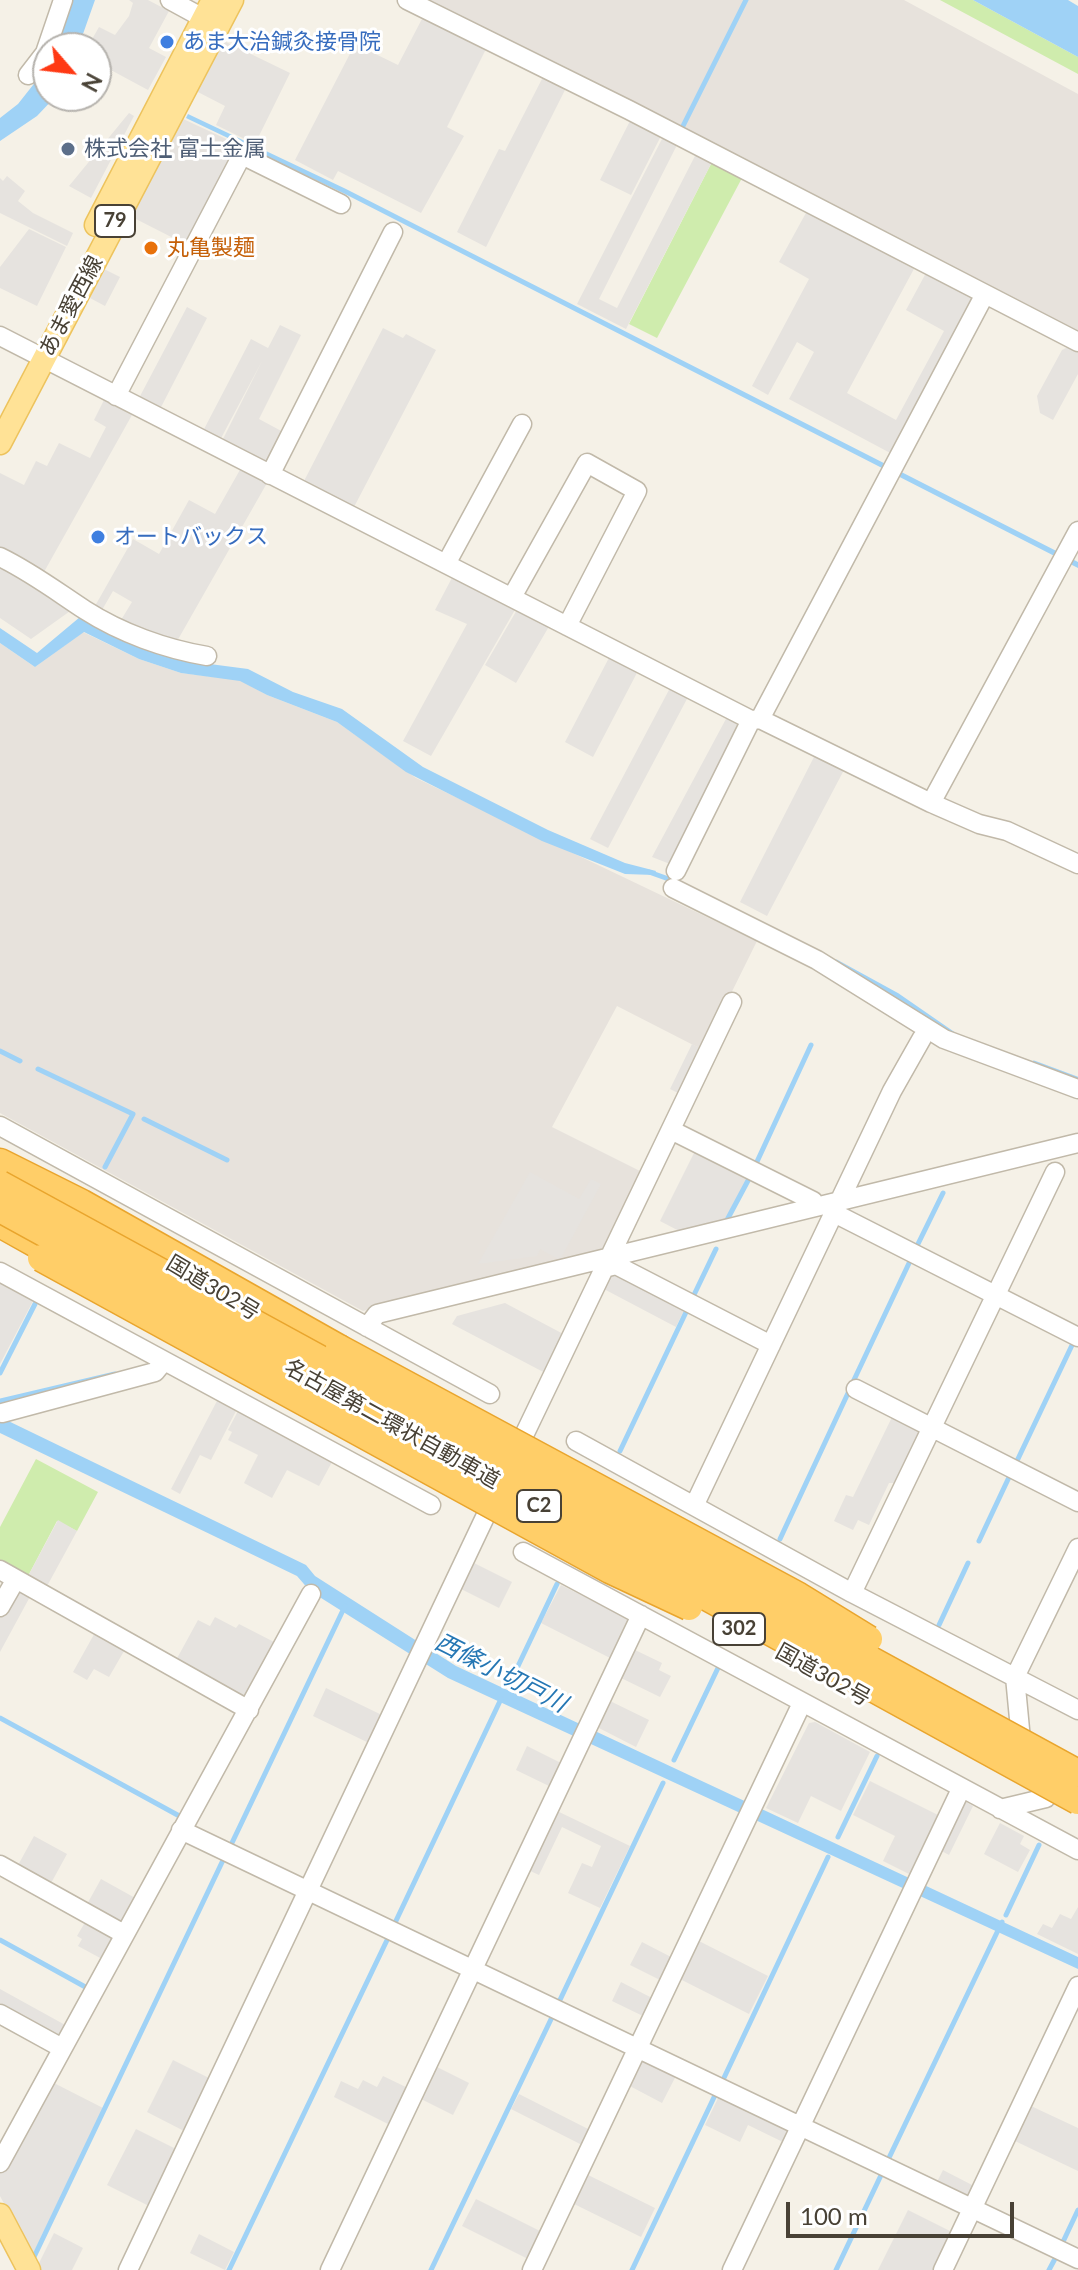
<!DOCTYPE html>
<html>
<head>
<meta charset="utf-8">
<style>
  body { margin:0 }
  #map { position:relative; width:1078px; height:2270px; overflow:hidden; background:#f5f1e7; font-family:Lato,sans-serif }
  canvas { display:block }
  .north { position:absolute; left:32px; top:32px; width:80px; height:80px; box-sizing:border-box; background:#fff; border:2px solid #b6b3ae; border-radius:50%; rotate:118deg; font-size:22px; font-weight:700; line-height:32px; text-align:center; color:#484135 }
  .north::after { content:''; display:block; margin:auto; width:28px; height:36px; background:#ff3914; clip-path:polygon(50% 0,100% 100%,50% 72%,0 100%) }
  .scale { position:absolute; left:786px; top:2202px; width:228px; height:36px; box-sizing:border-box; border:4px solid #484135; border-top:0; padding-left:10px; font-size:24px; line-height:28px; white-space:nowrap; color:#484135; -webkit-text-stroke:6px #fff; paint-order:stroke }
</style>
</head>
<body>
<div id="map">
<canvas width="1078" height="2270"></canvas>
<div class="north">N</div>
<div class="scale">100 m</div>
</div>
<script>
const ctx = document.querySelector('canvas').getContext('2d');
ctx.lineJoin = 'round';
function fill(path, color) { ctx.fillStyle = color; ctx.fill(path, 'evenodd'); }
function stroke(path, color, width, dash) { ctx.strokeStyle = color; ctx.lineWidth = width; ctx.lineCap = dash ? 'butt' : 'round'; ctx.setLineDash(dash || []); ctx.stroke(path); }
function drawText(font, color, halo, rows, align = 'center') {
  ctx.font = font + ' Lato,"Noto Sans JP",sans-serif'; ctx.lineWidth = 6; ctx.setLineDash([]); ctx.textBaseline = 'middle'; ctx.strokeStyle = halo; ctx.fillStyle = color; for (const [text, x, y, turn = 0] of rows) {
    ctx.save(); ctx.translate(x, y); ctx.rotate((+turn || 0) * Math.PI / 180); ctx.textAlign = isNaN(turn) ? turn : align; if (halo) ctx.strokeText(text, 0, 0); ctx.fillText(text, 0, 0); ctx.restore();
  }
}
fill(new Path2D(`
  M429 0H745L682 127 427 3Z
  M747 0H904L1078 94V332L683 129Z
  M83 632 139 659 181 673 240 680 267 695 337 722 416 778 757 941 703 1050 617 1006 552 1127 644 1173 607 1250 363 1311 0 1113V643L35 667Z`), '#e7e2dc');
fill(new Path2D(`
  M940 0H973L1078 57V74Z
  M712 162 742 178 657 338 629 324Z
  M36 1459 98 1492 77 1531 57 1521 27 1578 0 1564V1527Z`), '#cfecad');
fill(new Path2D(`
  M129 0H148L169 11 149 48 166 57 148 90 96 62V48H87L99 27 115 35 129 16 133 3Z
  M424 15 487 47 447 127 464 136 421 213 338 171 333 180 295 160 355 44 398 65Z
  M224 41 290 73 255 144 216 125 225 106 196 91Z
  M543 77 566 88 486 247 457 232 499 149 505 151Z
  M129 113 134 116 91 198 69 186Z
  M181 118 237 144 185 244 130 216Z
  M631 119 662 134 631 195 600 180Z
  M663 137 677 145 599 299 617 308 696 154 712 162 626 329 577 304Z
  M7 176 25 191 18 201 33 213 73 233 67 246 0 213V178L3 181Z
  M807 211 915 267 847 393 896 420 944 331 906 310 926 273 977 300 894 455 789 399 814 352 797 342 768 395 752 386 809 279 779 262Z
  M29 229 66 247 37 306 0 288V267Z
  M104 269 120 277 105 306 90 298Z
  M187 307 207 318 159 411 138 400Z
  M280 325 301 335 259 419 285 433 271 461 264 463 222 441 262 361 219 442 202 433 251 339 268 348Z
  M383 328 403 338 406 334 436 350 354 507 304 481Z
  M1070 346 1078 350V374L1053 420 1040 413 1037 396 1062 350Z
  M104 400 132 415 44 572 0 551V473L24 485 36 461 47 466 59 443 90 458 106 427 94 420Z
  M241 468 267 483 176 643 147 634 121 620 132 602 113 591 102 610 95 606 133 539 159 554 189 500 215 514Z
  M0 563 73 609 31 639 0 618Z
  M454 574 516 608 431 756 403 741 467 624 435 610Z
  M518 608 551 623 516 683 485 665Z
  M611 654 639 669 593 757 565 742Z
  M670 688 688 697 608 848 590 839Z
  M727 717 737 722 740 732 670 864 652 857Z
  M815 755 844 770 767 916 740 902Z
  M692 1044 703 1050 682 1095 670 1089Z
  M697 1147 750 1173 726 1219 681 1232 660 1221Z
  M530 1172 579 1199 591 1179 601 1184 560 1260 540 1249 537 1256 478 1264Z
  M623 1273 686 1306 676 1327 602 1288 609 1277Z
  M0 1282 33 1301 0 1364Z
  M505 1303 567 1336 549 1375 452 1324 457 1316Z
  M218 1399 237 1409 211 1460 200 1455 180 1494 171 1489Z
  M238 1411 332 1462 319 1486 287 1470 272 1498 244 1483 258 1455 228 1440 232 1432 228 1430Z
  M894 1413 924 1428 911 1462 906 1460 894 1483H889L869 1525 858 1520 853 1530 834 1521 846 1495 853 1497Z
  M58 1520 77 1531 46 1588 27 1578Z
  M472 1562 512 1582 499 1608 459 1588Z
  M561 1585 627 1618 631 1625 614 1660 541 1623Z
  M15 1588 32 1593 0 1652V1615Z
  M215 1617 236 1628 239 1624 276 1643 248 1695 238 1697 175 1662 198 1620 210 1626Z
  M97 1629 127 1646 109 1677 94 1669 87 1680 73 1672Z
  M633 1649 662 1663 659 1670 671 1676 660 1697 619 1677Z
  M326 1688 386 1717 373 1745 313 1716Z
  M608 1700 649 1720 636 1747 595 1726Z
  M815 1722 870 1752 841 1811 811 1796 798 1823 766 1808 809 1723Z
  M527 1746 565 1765 556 1783 549 1786 516 1770Z
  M870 1781 944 1818 915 1877 883 1861 895 1836 853 1815Z
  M966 1802 973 1806 949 1855 938 1849 959 1804Z
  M555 1810 630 1846 600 1908 568 1893 582 1863 592 1867 601 1846 562 1827 539 1875 526 1869Z
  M1000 1823 1024 1836 1020 1844 1030 1850 1018 1872 984 1854Z
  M34 1836 67 1854 50 1885 17 1867Z
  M101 1879 137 1899 123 1926 86 1906Z
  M1078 1907V1954L1037 1934 1043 1924 1052 1928 1060 1914 1071 1919Z
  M87 1919 116 1935 102 1959 78 1946 82 1939 77 1936Z
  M695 1939 768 1976 749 2014 676 1977Z
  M642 1942 673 1958 662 1981 630 1965Z
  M621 1982 654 1999 645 2017 612 2001Z
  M0 1989 67 2026 61 2037 0 2003Z
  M639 2056 678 2072 662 2103 626 2084Z
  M173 2060 213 2080 186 2132 147 2112Z
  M435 2066 469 2083 453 2115 419 2098Z
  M383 2076 412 2090 394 2127 334 2097 341 2081 358 2089 363 2080 377 2087Z
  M52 2082 103 2108 32 2256 0 2196V2174Z
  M721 2092 792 2127 787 2144 748 2125 740 2142 705 2125Z
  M519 2094 594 2132 586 2147 511 2109Z
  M1031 2106 1078 2128V2171L1015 2141Z
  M136 2129 180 2151 151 2207 107 2185Z
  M943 2170 974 2186 968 2198 935 2186Z
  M582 2172 655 2208 641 2237 568 2201Z
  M476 2199 544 2233 530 2260 462 2226Z
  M908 2210 952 2232 933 2270H878Z
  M54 2233 83 2248 72 2270H38L37 2267Z
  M199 2234 234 2252 225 2270 190 2253Z`), '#e6e3df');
fill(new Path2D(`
  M71 0H95L78 48H56Z
  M973 0H1068L1078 6V57Z
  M48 66V96H56L37 116 0 141V118L18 104Z
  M188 114 346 189 1078 562V568L345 194 186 118Z
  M80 617 202 663 248 669 293 692 342 709 423 767 548 830 625 863 656 871 654 875 625 874 542 841 406 772 337 722 267 695 240 681 181 673 139 659 84 632 35 667 0 643V628L37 653Z
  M0 1417 306 1565 315 1576 456 1666 1078 1957V1969L448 1678 310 1591 297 1576 0 1433Z`), '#9fd2f6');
stroke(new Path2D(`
  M681 130 746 0
  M649 872 677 882
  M836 962 898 996 953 1034
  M0 1051 20 1061
  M1034 1063 1077 1079
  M38 1069 133 1114 105 1167
  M144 1119 227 1160
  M755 1166 811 1045
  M727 1220 751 1175
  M916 1248 943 1193
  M692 1299 716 1249
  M0 1373 35 1304
  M853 1382 911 1259
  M0 1401 115 1374
  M620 1451 688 1308
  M1016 1463 1074 1341
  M780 1539 849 1391
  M979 1541 1011 1473
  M939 1625 968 1563
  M509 1685 557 1584
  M0 1718 183 1818
  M674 1760 718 1668
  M838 1837 877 1756
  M230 1847 345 1606
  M1006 1915 1039 1845
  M394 1925 501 1699
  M0 1940 89 1989
  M559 2002 663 1783
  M722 2082 828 1857
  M887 2162 1002 1922
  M1062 2244 1078 2210
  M33 2259 225 1856
  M229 2270 389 1936
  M431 2270 554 2013
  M632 2270 717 2091
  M836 2270 883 2171
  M1049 2270 1057 2255`), '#9fd2f6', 5);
const minor = new Path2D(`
  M170 0 203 18
  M407 0 629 110 1078 342
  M28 75 45 53 63 0
  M0 336 751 720 760 719 931 803 979 824 1007 831 1078 864
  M116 396 242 155 341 204
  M270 475 393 232
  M0 557C31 572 56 591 85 610 121 633 165 649 207 656
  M446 564 522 424
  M512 597 587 463 637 491 567 626
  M760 719 985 294
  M931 803 1078 531
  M676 871 751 720
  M673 888 817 960 944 1039 1078 1089
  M0 1126 490 1394
  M671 1130 813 1201 814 1206
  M834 1213 1078 1337
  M604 1268 616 1265 771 1345
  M0 1272 431 1505
  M367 1327 377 1314 1078 1143
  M856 1389 1078 1502
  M2 1413 155 1372 164 1361
  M576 1441 852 1593 1078 1710
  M515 1454 732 1002
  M694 1506 892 1091 922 1038
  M523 1552 1078 1850
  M0 1570 249 1710
  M852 1593 1055 1172
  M0 1607 16 1579
  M1022 1750 1015 1677 1078 1548
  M1000 1809 1046 1798
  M181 1830 1078 2259
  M0 1865 124 1934
  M0 2014 62 2048
  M0 2163 311 1594
  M128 2270 495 1496
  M330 2270 641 1615
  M532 2270 802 1703
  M732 2270 961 1789
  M943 2270 1078 1986`);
const major = new Path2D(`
  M96 225 213 0
  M0 443 232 0
  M0 2215 29 2270`);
const highway = new Path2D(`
  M0 1162 82 1203 339 1348
  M0 1224 68 1262`);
stroke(minor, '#c1b9a9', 21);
stroke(major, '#edc35d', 25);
stroke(highway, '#e9a52d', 29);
stroke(minor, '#fff', 18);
stroke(major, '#ffe296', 22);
stroke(highway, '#ffce68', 26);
const highwayBridge = new Path2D(`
  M0 1184 1078 1773
  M0 1209 1078 1801
  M41 1258 610 1570 689 1607
  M339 1348 799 1596 869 1639`);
stroke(highwayBridge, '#e9a52d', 29, []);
stroke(highwayBridge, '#ffce68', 26);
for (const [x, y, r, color] of [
  [167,42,8,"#3f7fe0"],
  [68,149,8,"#5c6f8a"],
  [151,248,8,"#e8710a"],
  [98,537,8,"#3f7fe0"]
]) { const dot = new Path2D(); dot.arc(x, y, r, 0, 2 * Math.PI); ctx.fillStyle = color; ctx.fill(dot); stroke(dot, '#fff', 3); }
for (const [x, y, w] of [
  [115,221,40],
  [539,1506,44],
  [739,1629,52]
]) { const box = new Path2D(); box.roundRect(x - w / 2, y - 16, w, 32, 6); ctx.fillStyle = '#fff'; ctx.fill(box); stroke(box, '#484135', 2); }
drawText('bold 20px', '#484135', null, [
  ["79",115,221],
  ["C2",539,1506],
  ["302",739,1629]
]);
drawText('22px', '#366cbe', '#fff', [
  ["あま大治鍼灸接骨院",183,42],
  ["オートバックス",114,537]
], 'left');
drawText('22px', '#4e5e75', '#fff', [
  ["株式会社 富士金属",84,149]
], 'left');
drawText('22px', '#c56008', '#fff', [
  ["丸亀製麺",167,248]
], 'left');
drawText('22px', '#484135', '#fff', [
  ["あま愛西線",71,306,-62],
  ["国道302号",213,1288,31],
  ["名古屋第二環状自動車道",392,1424,29],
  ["国道302号",823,1675,29]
]);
drawText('italic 24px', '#2577b4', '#fff', [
  ["西條小切戸川",501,1673,27]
]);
</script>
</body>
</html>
